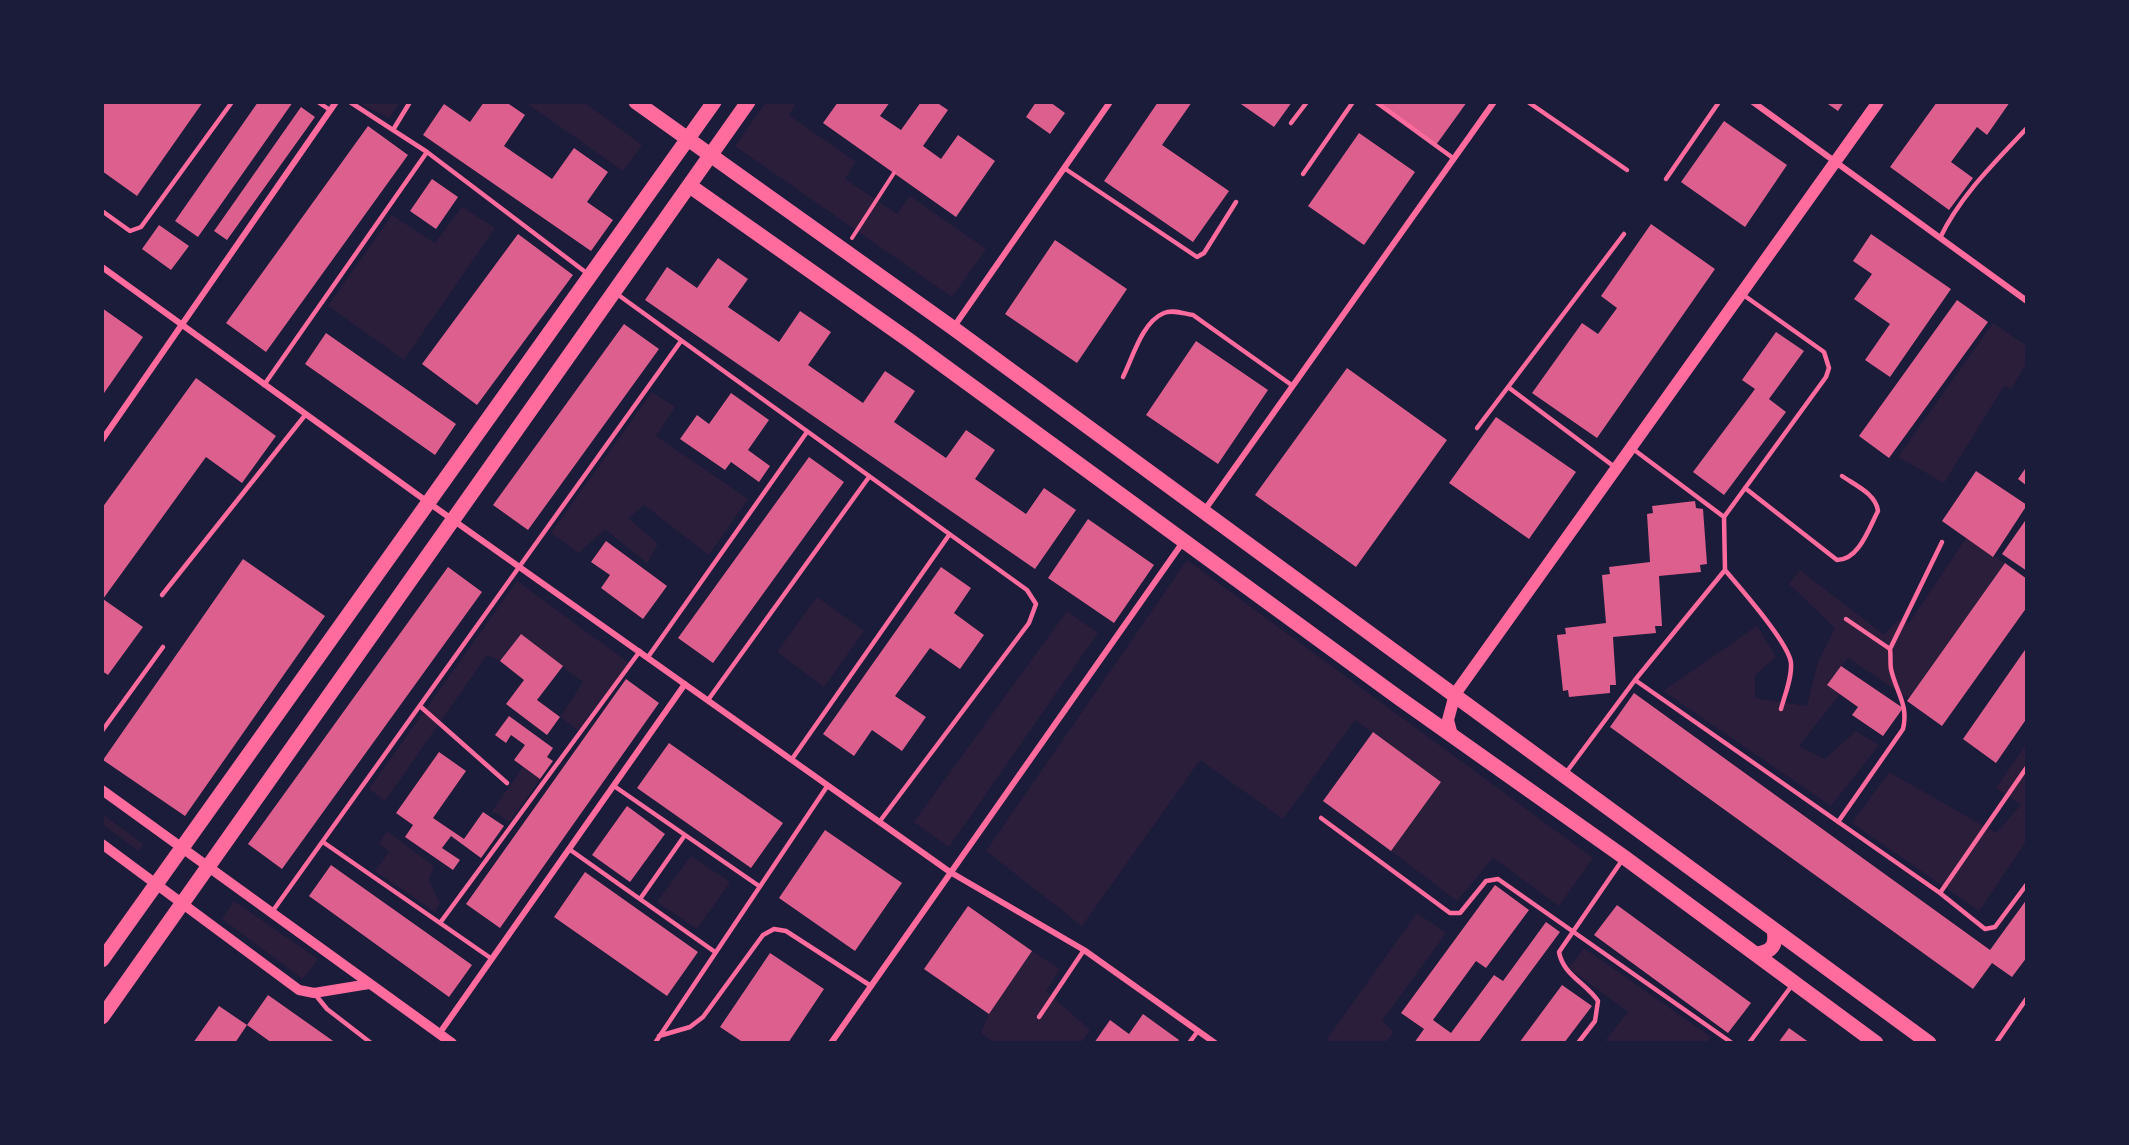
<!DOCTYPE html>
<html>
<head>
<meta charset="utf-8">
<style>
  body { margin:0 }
  #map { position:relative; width:2129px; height:1145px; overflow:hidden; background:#1b1b3a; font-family:"Fira Sans Condensed",sans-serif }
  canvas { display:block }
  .frame { position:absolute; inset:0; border:104px solid #1b1b3a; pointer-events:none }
</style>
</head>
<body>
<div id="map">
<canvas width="2129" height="1145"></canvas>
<div class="frame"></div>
</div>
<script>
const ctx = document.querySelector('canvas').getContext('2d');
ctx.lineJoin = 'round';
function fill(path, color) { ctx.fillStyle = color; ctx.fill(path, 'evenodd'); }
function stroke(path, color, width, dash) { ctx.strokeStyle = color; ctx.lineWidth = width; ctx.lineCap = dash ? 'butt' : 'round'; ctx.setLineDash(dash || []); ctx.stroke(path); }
fill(new Path2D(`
  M363 102H400L389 118 361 104Z
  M525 102H584L642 145 623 171Z
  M766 102H797L789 115 856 162 845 179 897 214 910 196 986 249 952 297 735 146Z
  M462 207 495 228 404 360 328 306 392 215 435 243Z
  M1993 323 2027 346V362L2011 389 2004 386 1944 483 1898 457Z
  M652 392 675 407 656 436 748 499 709 555 644 505 628 518 658 544 647 563 605 529 579 553 551 533Z
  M1966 538 2005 563 1909 699 1848 658 1827 685 1840 694 1799 746 1825 759 1856 731 1879 745 1831 806 1663 691 1757 626 1776 657 1755 675V698L1807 706 1818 662 1835 628 1789 584 1800 570 1884 635 1898 620 1909 623Z
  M1187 560 1593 858 1559 906 1493 858 1457 901 1391 851 1441 782 1355 720 1283 819 1200 760 1082 926 986 851Z
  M517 581 629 663 578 730 560 717 583 682 520 634 500 661 487 655 385 801 369 789Z
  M817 597 864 631 824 687 777 652Z
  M1067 611 1098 633 949 847 914 822Z
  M2027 743V840L1979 911 1852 823 1889 772 1996 833 2021 805 1996 788Z
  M523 767 540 779 510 822 492 811Z
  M102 814 143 844 139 851 102 824Z
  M387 831 434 866 429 880 440 903 435 912 375 871 389 852 379 844Z
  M691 856 730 882 697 929 657 902Z
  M234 901 318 959 303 979 222 919Z
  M1417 913 1446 933 1382 1021 1394 1032 1385 1043H1324Z
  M1584 948 1711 1037 1706 1043H1607L1605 1041 1628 1012 1569 968Z
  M1032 951 1060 969 1046 991 1090 1030 1081 1043H994L981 1033 989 1014Z`), '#2a1e3b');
fill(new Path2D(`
  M102 102H203L137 196 102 171Z
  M258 102H293L198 237 175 221Z
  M484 102H506L525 115 504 146 552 179 574 148 608 172 587 202 613 220 591 251 423 135 444 104 470 122Z
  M838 102H890L880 116 901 130 921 102H936L948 110 923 146 941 159 958 135 995 161 956 217 823 123Z
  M1036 102H1050L1065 113 1050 134 1026 117Z
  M1158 102H1192L1162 145 1229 191 1193 242 1104 181Z
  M1238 102H1292L1274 127Z
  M1384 102H1467L1436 145 1381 105Z
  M1825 102H1844L1838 111Z
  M1937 102H2010L1987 135 1977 127 1951 162 1973 178 1949 210 1890 167Z
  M301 107 315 117 227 240 214 231Z
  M1724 121 1787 165 1745 227 1681 182Z
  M368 126 408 155 266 352 226 323Z
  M1359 133 1415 172 1364 245 1308 206Z
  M432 179 458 197 436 229 410 211Z
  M1651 224 1715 269 1597 438 1532 393 1582 323 1598 334 1617 308 1601 296Z
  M159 225 189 246 171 270 142 249Z
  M518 234 573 275 477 405 422 364Z
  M1871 234 1951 289 1890 377 1865 360 1890 324 1854 299 1872 274 1853 261Z
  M1055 240 1127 289 1077 363 1005 314Z
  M718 258 748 279 728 307 779 342 800 311 831 332 808 365 863 403 885 371 915 391 894 422 946 458 966 430 995 450 975 479 1026 514 1044 488 1076 510 1035 569 645 300 667 267 697 288Z
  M1957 300 1988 322 1889 458 1859 436Z
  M102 308 143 337 102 396Z
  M624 324 659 349 528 530 493 505Z
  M1776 332 1804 351 1769 399 1786 412 1724 495 1693 472 1755 389 1742 380Z
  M326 333 456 424 435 455 305 364Z
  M1196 341 1268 390 1218 464 1146 415Z
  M1347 368 1447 440 1356 567 1255 495Z
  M196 378 276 436 242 483 206 457 103 599 143 627 108 675 102 671V508Z
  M731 393 769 420 748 450 770 466 759 482 731 462 725 470 680 439 697 415 709 424Z
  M1496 417 1576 472 1529 539 1449 483Z
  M809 457 844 482 713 663 678 638Z
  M2027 466V486L2018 479Z
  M1976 471 2027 505 1993 557 1942 521Z
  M1695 501 1696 508 1703 509 1707 564 1700 565 1701 572 1659 576 1662 626H1655L1656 633 1613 637 1616 685H1610V693L1569 697 1568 690 1563 691 1557 635 1566 634 1565 628 1606 623 1602 575 1610 574 1609 567 1650 562 1647 514 1653 513 1652 506Z
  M2027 518V571L2002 554Z
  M1088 519 1154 565 1114 623 1048 578Z
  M606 541 667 586 643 619 601 588 610 575 591 562Z
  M243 559 325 616 185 816 103 760Z
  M2005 563 2027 579V607L1942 726 1907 701Z
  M448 567 482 592 282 869 248 844Z
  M941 567 971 588 954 613 984 635 960 669 930 648 895 696 926 717 902 751 872 730 854 756 823 734Z
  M521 634 563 666 537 700 560 717 547 735 506 704 524 680 500 661Z
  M2027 647V718L1996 763 1963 739Z
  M1841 666 1903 708 1883 736 1852 715 1858 707 1827 685Z
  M626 679 659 703 500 928 466 904Z
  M1634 693 1990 950 2027 899V957L2012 977 1992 963 1973 989 1610 727Z
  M509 716 553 748 547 757 553 761 540 779 514 760 525 745 511 735 506 743 495 735Z
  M1373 732 1441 782 1391 851 1323 801Z
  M669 743 783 823 751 868 637 788Z
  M439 752 466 771 433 818 464 839 483 812 504 826 481 858 451 836 442 848 460 860 453 870 405 837 413 825 396 813Z
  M627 806 665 834 630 882 592 855Z
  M825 830 902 883 855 951 779 898Z
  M331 865 472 965 449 997 309 896Z
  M585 872 698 952 667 996 554 917Z
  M1495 885 1529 910 1486 968 1476 961 1433 1020 1451 1033 1494 975 1503 981 1546 922 1560 932 1478 1043H1414L1424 1029 1401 1013Z
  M1617 905 1751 1003 1728 1033 1594 935Z
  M968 906 1032 951 989 1014 924 969Z
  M770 953 824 989 788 1043H744L720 1027Z
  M1562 985 1592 1006 1564 1043H1519Z
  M268 995 336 1043H272L247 1025Z
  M219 1006 247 1025 235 1043H193Z
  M1143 1014 1179 1040 1176 1043H1094L1110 1020 1129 1034Z
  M1789 1028 1810 1043H1778Z`), '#dd5f8e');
stroke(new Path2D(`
  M852 238 894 173`), '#ff6b9d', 4);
stroke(new Path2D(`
  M318 102 330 110
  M350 102 393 130
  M1376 102 1453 158
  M1528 102 1627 170
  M1291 123 1307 102
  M427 152 588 274
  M1064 168 1197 257 1204 253 1236 202
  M1303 174 1353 102
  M1666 179 1719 102
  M102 211 130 231 141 227 232 102
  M1940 238C1960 196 1995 162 2027 128
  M617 294 1027 590 1036 604 1029 623 880 821
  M1123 377C1133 357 1142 322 1164 313 1173 309 1184 314 1193 315L1293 386
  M264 385 427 152 393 130 410 102
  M1508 387 1616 468
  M1477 428 1624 234
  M1633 449 1724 517
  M1745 488 1837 560C1859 560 1869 528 1878 511 1876 494 1855 485 1842 476
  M1725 570C1740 588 1789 643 1791 663 1792 678 1785 694 1781 709
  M162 595 306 414
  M1846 619 1890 649
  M648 657 807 432
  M1635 680 1940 893 1985 929 1995 927 2027 884
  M708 700 869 477
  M421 707 507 783
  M102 731 163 647
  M792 759 949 535
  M1565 774 1635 680 1725 570 1724 517 1826 377 1829 368 1824 352 1742 294
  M614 786 759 886
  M1321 818 1450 913H1460L1486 881 1498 879 1732 1043
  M1838 822 1903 729C1909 705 1896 692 1891 669 1890 663 1891 656 1890 649L1942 542
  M323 842 492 959
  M569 849 715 952
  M1940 893 2027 767
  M640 899 685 835
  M272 912 681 341
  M440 923 640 651
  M314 993 327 1009 371 1043
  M1039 1017 1084 950
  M659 1036 690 1027 703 1017 763 935 774 929 786 931 871 986
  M655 1043 828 785
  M1189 1043 1198 1031
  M1578 1043 1595 1021 1598 1001C1586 983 1563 975 1559 952L1623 859
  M1749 1043 1793 984
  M1996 1043 2027 998`), '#ff6b9d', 4.5);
stroke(new Path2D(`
  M1753 102 2027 301
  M102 267 429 503 950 872 1084 950 1215 1043
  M953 328 1110 102
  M102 440 336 102
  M1204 511 1494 102
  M439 1034 685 684
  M831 1043 1183 542`), '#ff6b9d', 6);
stroke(new Path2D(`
  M102 790 452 1043
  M102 844 299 990 314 993 369 984`), '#ff6b9d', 10);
stroke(new Path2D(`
  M1452 735 1448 720 1455 694 1878 102`), '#ff6b9d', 12);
stroke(new Path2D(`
  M636 102 953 328 1929 1043
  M690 186 910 341 1399 698 1624 857 1876 1043
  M1756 954C1772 952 1777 945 1774 930
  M102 960 714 102
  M102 1017 748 102`), '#ff6b9d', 15);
</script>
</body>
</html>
